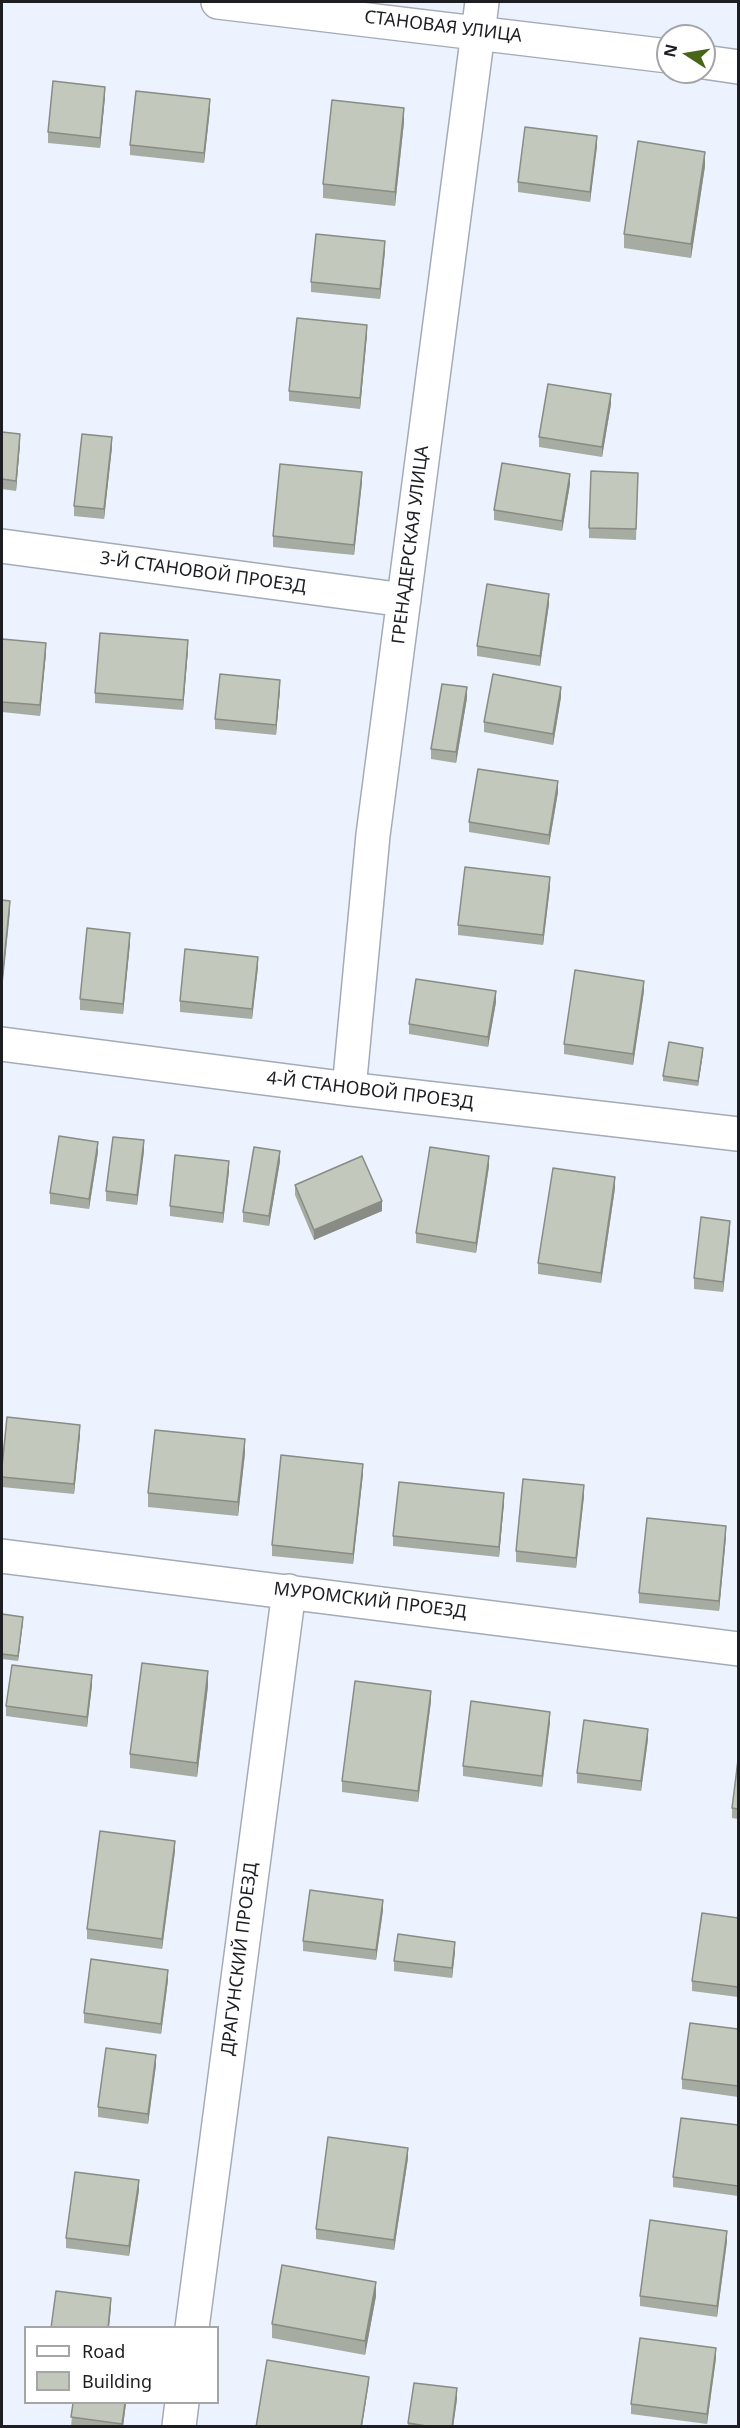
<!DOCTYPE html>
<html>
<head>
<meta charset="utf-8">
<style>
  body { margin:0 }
  #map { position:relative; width:740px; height:2428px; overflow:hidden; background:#ecf2fe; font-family:"Noto Sans",sans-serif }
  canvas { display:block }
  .frame { position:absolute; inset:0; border:3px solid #1c1e22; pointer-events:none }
  .legend { position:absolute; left:24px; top:2326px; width:195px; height:78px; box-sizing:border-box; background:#fff; border:2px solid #a4a5a7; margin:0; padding:8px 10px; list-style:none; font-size:18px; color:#1c1e22 }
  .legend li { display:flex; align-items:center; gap:12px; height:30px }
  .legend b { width:30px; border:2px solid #a4a5a7 }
  .north { position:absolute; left:656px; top:24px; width:60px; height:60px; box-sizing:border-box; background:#fff; border:2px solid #a4a5a7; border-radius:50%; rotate:282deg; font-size:16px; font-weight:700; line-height:24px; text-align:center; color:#1c1e22 }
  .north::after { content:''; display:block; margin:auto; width:21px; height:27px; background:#47661a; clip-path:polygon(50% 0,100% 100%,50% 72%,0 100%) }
</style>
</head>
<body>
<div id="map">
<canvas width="740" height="2428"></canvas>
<div class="frame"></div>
<ul class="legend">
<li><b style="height:8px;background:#fff"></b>Road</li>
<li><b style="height:16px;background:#c2c8bc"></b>Building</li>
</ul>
<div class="north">N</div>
</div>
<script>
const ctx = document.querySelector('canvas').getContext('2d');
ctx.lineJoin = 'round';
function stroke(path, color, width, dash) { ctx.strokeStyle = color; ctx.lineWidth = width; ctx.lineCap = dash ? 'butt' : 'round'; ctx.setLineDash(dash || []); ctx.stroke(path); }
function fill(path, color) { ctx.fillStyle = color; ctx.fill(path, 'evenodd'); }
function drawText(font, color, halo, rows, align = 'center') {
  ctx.font = font + ' "Noto Sans",sans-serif'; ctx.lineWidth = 4.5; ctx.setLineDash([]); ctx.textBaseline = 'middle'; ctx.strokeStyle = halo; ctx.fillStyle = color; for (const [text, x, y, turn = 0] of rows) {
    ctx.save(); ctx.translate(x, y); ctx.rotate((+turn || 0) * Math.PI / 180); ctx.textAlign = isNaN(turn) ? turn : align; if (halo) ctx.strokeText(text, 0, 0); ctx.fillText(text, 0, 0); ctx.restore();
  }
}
const minor = new Path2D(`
  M218 2 668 56
  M704 62 738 67
  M2 546 404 600
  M2 1044 349 1089 738 1134
  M349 1089 373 835 482 2
  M2 1556 738 1649
  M192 2328 289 1591
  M179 2426 182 2402`);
stroke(minor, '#a5abb6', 36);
stroke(minor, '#fff', 33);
fill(new Path2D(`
  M105 97 100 148 48 143V132Z
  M210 109 204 163 130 155V145Z
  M404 122 395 206 323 198V184Z
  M597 146 590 202 518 192V182Z
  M705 166 691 258 624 248V234Z
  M385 251 380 299 311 292V282Z
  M367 335 360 409 289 401V391Z
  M611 404 602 457 539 447V437Z
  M2 432 20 444 16 491 2 489Z
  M112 447 104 519 74 516V506Z
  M638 473 636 540 589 538V528Z
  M362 482 354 555 273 547V536Z
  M570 484 562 531 494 520V510Z
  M549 604 540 666 477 656V646Z
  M2 639 46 653 40 716 2 712Z
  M188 650 183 710 95 703V693Z
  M280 690 276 735 215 729V719Z
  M561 697 553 745 484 732V722Z
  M467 698 456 763 431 759V749Z
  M558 792 549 845 469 832V822Z
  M550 887 543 945 458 935V925Z
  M130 943 123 1014 80 1010V999Z
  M258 967 252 1019 180 1012V1001Z
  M644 991 633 1065 564 1054V1044Z
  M496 1002 488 1047 409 1034V1024Z
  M703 1053 698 1086 663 1081V1076Z
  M144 1151 137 1205 106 1201V1191Z
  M98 1152 89 1209 50 1204V1193Z
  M280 1161 269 1226 243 1222V1212Z
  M489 1166 476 1253 416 1243V1233Z
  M229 1171 223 1223 170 1216V1206Z
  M295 1185 382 1211 314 1240 295 1195Z
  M615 1188 601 1283 538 1274V1263Z
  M730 1231 723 1292 694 1289V1278Z
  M80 1435 74 1494 2 1487V1467Z
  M245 1453 238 1516 148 1507V1493Z
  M363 1474 353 1564 272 1556V1545Z
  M584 1496 576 1568 516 1562V1551Z
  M504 1503 499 1557 393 1546V1536Z
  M726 1537 719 1611 639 1603V1593Z
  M2 1614 23 1622 18 1661 2 1659Z
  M92 1685 87 1727 6 1716V1706Z
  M208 1686 197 1777 130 1768V1754Z
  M431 1701 418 1802 342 1792V1781Z
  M550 1722 542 1787 463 1776V1766Z
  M648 1739 641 1791 577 1783V1773Z
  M738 1760V1819L732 1818V1808Z
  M175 1851 162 1949 87 1939V1929Z
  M383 1910 376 1960 303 1951V1941Z
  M738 1918V1997L692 1991V1981Z
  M455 1952 452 1978 394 1971V1961Z
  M168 1980 161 2034 84 2023V2013Z
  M738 2029V2097L682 2089V2079Z
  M156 2065 148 2124 98 2117V2107Z
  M738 2125V2196L673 2187V2177Z
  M408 2158 394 2250 316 2239V2229Z
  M139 2190 129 2256 66 2248V2238Z
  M727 2241 717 2317 640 2306V2296Z
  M376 2296 365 2355 272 2338V2324Z
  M716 2358 707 2424 631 2414V2404Z
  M457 2399 453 2427H408V2423Z
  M73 2403H126L123 2427H71Z`), '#a7aca2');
fill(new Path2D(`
  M105 87V97L100 148V138Z
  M210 99V109L204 163V153Z
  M404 108V122L395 206V192Z
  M597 136V146L590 202V192Z
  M705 152V166L691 258V244Z
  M385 241V251L380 299V289Z
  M367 325V335L360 409V398Z
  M611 394V404L602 457V447Z
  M20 434V444L16 491V481Z
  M112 437V447L104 519V509Z
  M362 472V482L354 555V545Z
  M570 474V484L562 531V521Z
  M549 594V604L540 666V656Z
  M188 640V650L183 710V700Z
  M46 643V653L40 716V705Z
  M280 680V690L276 735V725Z
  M467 687V698L456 763V752Z
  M561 687V697L553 745V734Z
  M558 781V792L549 845V835Z
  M550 877V887L543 945V935Z
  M10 901V911L2 991V980Z
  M130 933V943L123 1014V1004Z
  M258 957V967L252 1019V1009Z
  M644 981V991L633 1065V1054Z
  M496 991V1002L488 1047V1037Z
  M703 1048V1053L698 1086V1081Z
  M144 1140V1151L137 1205V1195Z
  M98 1142V1152L89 1209V1199Z
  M280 1151V1161L269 1226V1216Z
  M489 1156V1166L476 1253V1243Z
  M229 1161V1171L223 1223V1213Z
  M615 1177V1188L601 1283V1273Z
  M382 1201V1211L314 1240V1230Z
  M730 1221V1231L723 1292V1282Z
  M80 1425V1435L74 1494V1484Z
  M245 1439V1453L238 1516V1502Z
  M363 1464V1474L353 1564V1554Z
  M584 1485V1496L576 1568V1558Z
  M504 1493V1503L499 1557V1547Z
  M726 1526V1537L719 1611V1601Z
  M23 1617V1622L18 1661V1656Z
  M208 1671V1686L197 1777V1763Z
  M92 1675V1685L87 1727V1717Z
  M431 1691V1701L418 1802V1791Z
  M550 1712V1722L542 1787V1776Z
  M648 1729V1739L641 1791V1781Z
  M175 1841V1851L162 1949V1939Z
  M383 1900V1910L376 1960V1950Z
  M455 1942V1952L452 1978V1968Z
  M168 1970V1980L161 2034V2024Z
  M156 2055V2065L148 2124V2114Z
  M408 2148V2158L394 2250V2240Z
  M139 2180V2190L129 2256V2246Z
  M727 2231V2241L717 2317V2306Z
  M376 2282V2296L365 2355V2341Z
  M111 2298V2308L109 2328H108Z
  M716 2348V2358L707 2424V2414Z
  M369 2377V2382L362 2427H361Z
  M457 2388V2399L453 2427H452Z
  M125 2403H126L123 2427H122Z`), '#888c84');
const building = new Path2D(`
  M53 81 105 87 100 138 48 132Z
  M136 91 210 99 204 153 130 145Z
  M332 100 404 108 395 192 323 184Z
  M525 127 597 136 590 192 518 182Z
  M638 141 705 152 691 244 624 234Z
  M316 234 385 241 380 289 311 282Z
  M297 318 367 325 360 398 289 391Z
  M548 384 611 394 602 447 539 437Z
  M2 432 20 434 16 481 2 479Z
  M82 434 112 437 104 509 74 506Z
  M502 463 570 474 562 521 494 510Z
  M280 464 362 472 354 545 273 536Z
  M591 471 638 473 636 529 589 528Z
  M487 584 549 594 540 656 477 646Z
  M100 633 188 640 183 700 95 693Z
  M2 639 46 643 40 705 2 702Z
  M220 674 280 680 276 725 215 719Z
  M493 674 561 687 553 734 484 722Z
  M442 684 467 687 456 752 431 749Z
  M478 769 558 781 549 835 469 822Z
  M465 867 550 877 543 935 458 925Z
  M2 900 10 901 2 980Z
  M87 928 130 933 123 1004 80 999Z
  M185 949 258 957 252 1009 180 1001Z
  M575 970 644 981 633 1054 564 1044Z
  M416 979 496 991 488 1037 409 1024Z
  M669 1042 703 1048 698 1081 663 1076Z
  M59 1136 98 1142 89 1199 50 1193Z
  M113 1137 144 1140 137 1195 106 1191Z
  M254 1147 280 1151 269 1216 243 1212Z
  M430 1147 489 1156 476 1243 416 1233Z
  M175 1155 229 1161 223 1213 170 1206Z
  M362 1156 382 1201 314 1230 295 1185Z
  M553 1168 615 1177 601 1273 538 1263Z
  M701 1217 730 1221 723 1282 694 1278Z
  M7 1417 80 1425 74 1484 2 1477V1467Z
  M155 1430 245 1439 238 1502 148 1493Z
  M281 1455 363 1464 353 1554 272 1545Z
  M523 1479 584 1485 576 1558 516 1551Z
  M399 1482 504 1493 499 1547 393 1536Z
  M647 1518 726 1526 719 1601 639 1593Z
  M2 1614 23 1617 18 1656 2 1654Z
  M142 1663 208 1671 197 1763 130 1754Z
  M12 1665 92 1675 87 1717 6 1706Z
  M355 1681 431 1691 418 1791 342 1781Z
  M471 1701 550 1712 542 1776 463 1766Z
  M584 1720 648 1729 641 1781 577 1773Z
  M738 1760V1809L732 1808Z
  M100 1831 175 1841 162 1939 87 1929Z
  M310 1890 383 1900 376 1950 303 1941Z
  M702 1913 738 1918V1987L692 1981Z
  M398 1934 455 1942 452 1968 394 1961Z
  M91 1959 168 1970 161 2024 84 2013Z
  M690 2023 738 2029V2086L682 2079Z
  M106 2048 156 2055 148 2114 98 2107Z
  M681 2118 738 2125V2186L673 2177Z
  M328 2137 408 2148 394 2240 316 2229Z
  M75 2172 139 2180 129 2246 66 2238Z
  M650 2220 727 2231 717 2306 640 2296Z
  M282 2265 376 2282 365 2341 272 2324Z
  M56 2291 111 2298 108 2328H51Z
  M640 2338 716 2348 707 2414 631 2404Z
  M267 2360 369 2377 361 2427H256Z
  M414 2383 457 2388 452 2427H433L408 2423Z
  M73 2403H125L122 2424 71 2417Z`);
fill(building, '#c2c8bc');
stroke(building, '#888c84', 1.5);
drawText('18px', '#1c1e22', '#fff', [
  ["СТАНОВАЯ УЛИЦА",443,27,7],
  ["ГРЕНАДЕРСКАЯ УЛИЦА",411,545,-83],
  ["3-Й СТАНОВОЙ ПРОЕЗД",203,573,8],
  ["4-Й СТАНОВОЙ ПРОЕЗД",370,1091,7],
  ["МУРОМСКИЙ ПРОЕЗД",370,1601,7],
  ["ДРАГУНСКИЙ ПРОЕЗД",240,1959,-83]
]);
</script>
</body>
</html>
